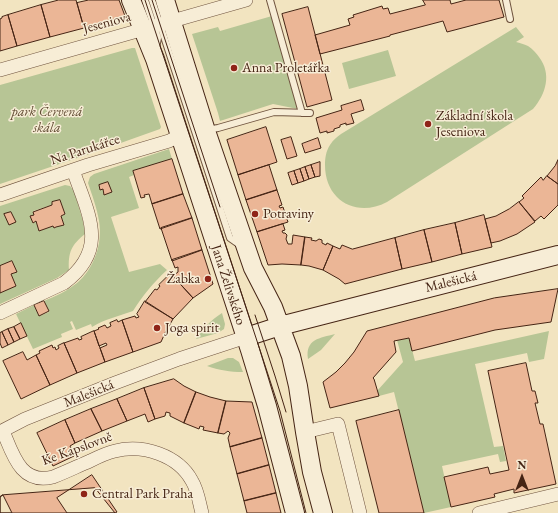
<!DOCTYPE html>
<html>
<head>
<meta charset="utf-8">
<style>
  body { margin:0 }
  #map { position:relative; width:558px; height:513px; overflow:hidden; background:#f2e4c0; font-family:"EB Garamond",serif }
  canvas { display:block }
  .north { position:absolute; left:502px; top:457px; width:40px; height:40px; -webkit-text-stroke:3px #f7edd6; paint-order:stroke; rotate:0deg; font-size:11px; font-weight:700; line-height:16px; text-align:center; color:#452414 }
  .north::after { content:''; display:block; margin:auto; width:14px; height:18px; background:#452414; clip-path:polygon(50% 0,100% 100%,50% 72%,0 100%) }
</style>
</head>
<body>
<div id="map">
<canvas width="558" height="513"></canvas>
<div class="north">N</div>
</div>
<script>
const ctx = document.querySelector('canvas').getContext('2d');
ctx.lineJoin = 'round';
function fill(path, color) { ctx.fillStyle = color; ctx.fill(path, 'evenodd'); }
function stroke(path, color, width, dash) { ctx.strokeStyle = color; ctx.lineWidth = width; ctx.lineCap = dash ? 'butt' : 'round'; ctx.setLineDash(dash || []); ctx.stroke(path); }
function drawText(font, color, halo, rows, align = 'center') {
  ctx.font = font + ' "EB Garamond",serif'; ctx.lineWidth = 3; ctx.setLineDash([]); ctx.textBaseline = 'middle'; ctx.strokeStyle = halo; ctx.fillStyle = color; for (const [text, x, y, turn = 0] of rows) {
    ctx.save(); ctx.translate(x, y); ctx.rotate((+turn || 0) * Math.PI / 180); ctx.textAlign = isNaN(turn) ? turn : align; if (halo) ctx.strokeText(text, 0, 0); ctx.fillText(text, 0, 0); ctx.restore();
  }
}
fill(new Path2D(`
  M272 16 298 109 273 104 220 121 218 113 192 34 218 27 220 31Z
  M516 27 524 37 516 42C520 43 524 44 528 46 533 49 536 53 539 57 552 74 546 94 533 109L387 202C357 218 325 201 325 165 325 158 326 151 330 145 333 140 337 137 341 134Z
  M132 48H135L161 127 160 129 101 150 0 184V85Z
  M388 50 396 76 349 89 342 63Z
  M169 149 172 159 133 171 134 175 129 177 139 208 111 217 129 272 160 264 167 270C153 283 143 295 133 311 119 316 105 319 92 327L91 324 76 330 72 321 70 322 73 329 61 334 62 337 33 349 16 314 34 305 39 316 49 312 44 301C56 296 67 291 77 283 94 269 103 243 99 221 97 208 92 195 88 183L90 177 94 174Z
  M65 185 70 186 74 191 83 221 85 234C71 245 68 253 69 270L57 278 0 304V293L16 286 11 274 17 272 12 261 0 266V206ZM60 200 65 214 61 216 64 225 56 227 54 228 53 226 39 231 36 221 33 223 30 216 34 215 33 211 52 205V202Z
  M222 313 225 324 224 329 218 333 196 339C203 328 211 320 222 313Z
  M549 331 544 359 529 362 527 353 475 364 494 447 503 446 506 461 500 462 498 454 442 466 451 507 424 513 394 392 379 396 377 391 403 362 397 340 409 338 415 361Z
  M335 334 321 350 308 359C305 339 320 338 335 334Z
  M228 358H233L239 362 243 372C230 372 219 370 207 366Z`), '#b7c595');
const building = new Path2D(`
  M59 0H76L84 28 50 37 41 5Z
  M89 0H119L125 16 84 28 77 3Z
  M423 0H450L451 4 466 0H499L504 17 447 32 443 21 390 35V36L320 54 315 35 350 25 348 19 354 17 353 15 382 6 383 9 388 8 390 14 425 5Z
  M41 5 50 37 17 46 8 15Z
  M308 7 332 100 307 107 282 14Z
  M8 15 17 46 0 51V19L2 18V17Z
  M361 100 364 110 351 114 354 123 346 125V123L340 125V127L334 129V131L327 133V131L320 133 316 118 342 110 341 106Z
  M266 127 277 162 238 175 227 140Z
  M291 137 297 156 287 159 281 140Z
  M318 138 321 148 305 153 302 144Z
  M172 159 183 194 152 204 149 194 144 195 145 197 141 198 133 171Z
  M558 160V184L547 176 555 166Z
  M320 162V176L315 177 311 165Z
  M269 165 277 190 246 200 238 175Z
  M311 165 315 177 309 179 305 167Z
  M305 167 309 179 304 181 300 169Z
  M300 169 304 181 298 183 294 171Z
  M294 171 298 183 292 185 288 173Z
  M547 176 558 184V205L544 219 541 216 535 221 519 202 524 198 522 196 541 177 543 180Z
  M108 182 112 192 104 195 103 189 100 190 99 185Z
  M277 190 282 205 279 206 280 208 283 207 288 222 257 232 246 200Z
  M183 194 192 218 160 229 152 204Z
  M60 200 65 214 61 216 64 225 56 227 54 228 53 226 39 231 36 221 33 223 30 216 34 215 33 212 52 205V202Z
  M519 202 535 222 517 234 500 241 491 243 485 219 496 216 509 209Z
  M11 212 16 222 9 225 4 214Z
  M484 215 492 247 462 254 455 223Z
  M192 218 202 250 172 261 161 228Z
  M455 223 462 254 432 262 424 230Z
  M283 224 285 230 282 231 283 233H285L287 235 286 239 288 244H292L293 235 305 237 301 265 282 264 268 265 257 232Z
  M424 230 432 262 402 269 395 238Z
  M305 237 312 238 311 240 316 241 319 239 322 240V243L326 245 327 243 333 246 323 270 309 266 301 265Z
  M395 238 402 269 345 284 339 279 323 270 333 246 340 249 342 245 352 249Z
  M202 250 213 284 193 298 173 276 178 272V267L175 268 172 260Z
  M12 261 17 272 11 274 16 286 0 293V266Z
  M170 274H171L193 298 173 319 145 302 155 289 157 290 160 286 159 285Z
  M558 289 551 322 495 330 412 351 409 338 394 341 396 352 373 378 374 379 379 396 330 408 323 382 336 372 345 363 354 352 367 331 494 298Z
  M44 301 49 311 39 316 34 305Z
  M145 301 173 319 165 333 161 342 133 352 122 320 135 316 136 318 139 317 137 314Z
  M117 320 118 322 122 320 133 352 105 362 100 348 107 345 106 343 99 346 94 331 99 329 98 328 105 325 107 328 111 326 110 323Z
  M21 323 27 336 20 339 14 327Z
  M14 327 20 339 14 342 8 329Z
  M8 329 14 342 8 345 2 332Z
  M94 331 105 362 77 373 64 343 78 338 79 340 82 339 81 337Z
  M2 332 8 345 2 348 0 343V333Z
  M64 343 77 373 50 385 36 355 40 353 39 351 52 345 53 348 55 347 56 350 59 348 58 346Z
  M23 352 27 360 36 355 50 385 21 399 3 361Z
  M526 363 532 391H535L538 403H535L540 424H543L556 484 514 493V489L494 494 495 497 451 507 444 477 488 467 490 474 509 470 488 371Z
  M174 379 184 386 196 392 184 423 170 416V413L166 412 165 416 155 419 144 388Z
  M144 388 155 419 148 422 145 414 127 421 117 399Z
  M196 392 210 397 226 401 218 433 203 430 204 427 200 426 199 429 184 423Z
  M117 399 127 421 102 431 91 409Z
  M226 401 252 402 262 438 230 447 228 438 230 433 228 431 224 434 218 433Z
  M91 409 102 431 75 443 65 420Z
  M399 410 424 513H379L356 421Z
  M65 420 75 443 70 446 74 456 53 466 37 433Z
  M262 438 269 465 237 474 230 447Z
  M269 465 276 493 244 501 237 474Z
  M92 475 117 512 115 513H67L57 498Z
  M95 488 115 513H0V497L3 495Z
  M276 493 281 513H247L244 501Z
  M3 495 12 513H0V497Z`);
fill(building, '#ebb696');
stroke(building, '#452414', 1);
const lane = new Path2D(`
  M145 0 158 38 156 48
  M152 0 230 238 240 245
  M270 0 302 113
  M506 0 510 19
  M207 130 218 128 274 112 310 113`);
const street = new Path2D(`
  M0 70 246 0
  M0 195 88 165 169 141 179 136
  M0 313 64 283C110 249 88 214 73 170
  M3 431C13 455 21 485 53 477 66 472 78 466 90 461 98 457 106 453 115 451 143 444 178 455 192 481 198 491 199 502 202 513
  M0 432 25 419 115 383 179 359 246 337
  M305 432 338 424 360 513
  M479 513 558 494`);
const secondary = new Path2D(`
  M131 0 155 59 250 350 267 406 295 513
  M165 0 206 131 253 268 273 307 291 356 298 386 305 432 312 472 323 513
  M246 337 280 326 558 255`);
stroke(lane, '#70543f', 8);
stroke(street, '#70543f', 14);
stroke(secondary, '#452414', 20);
stroke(lane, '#f7edd6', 6);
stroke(street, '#f7edd6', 13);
stroke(secondary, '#f7edd6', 18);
stroke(new Path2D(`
  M145 0 280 411 306 513
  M152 0 220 207
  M255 315 275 376 286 412`), '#452414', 1);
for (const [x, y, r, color] of [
  [234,68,4,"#8f2418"],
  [428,124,4,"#8f2418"],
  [255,214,4,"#8f2418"],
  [208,279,4,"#8f2418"],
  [157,328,4,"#8f2418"],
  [84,494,4,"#8f2418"]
]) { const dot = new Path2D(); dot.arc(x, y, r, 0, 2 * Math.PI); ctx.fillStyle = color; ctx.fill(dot); stroke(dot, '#f7edd6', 1.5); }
drawText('14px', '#452414', '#f7edd6', [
  ["Jeseniova",107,23,-15],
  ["Na Parukářce",85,150,-18],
  ["Malešická",451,282,-14],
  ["Jana Želivského",228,285,72],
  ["Malešická",89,394,-22],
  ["Ke Kapslovně",77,449,-20]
]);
drawText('14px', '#452414', '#f7edd6', [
  ["Anna Proletářka",242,68],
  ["Základní škola",436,116],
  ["Jeseniova",436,132],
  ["Potraviny",263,214],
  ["Žabka",200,279,"right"],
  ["Joga spirit",165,328],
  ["Central Park Praha",92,494]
], 'left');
drawText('italic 14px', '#624c34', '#f7edd6', [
  ["park Červená",47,112],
  ["skála",47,128]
]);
</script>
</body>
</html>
